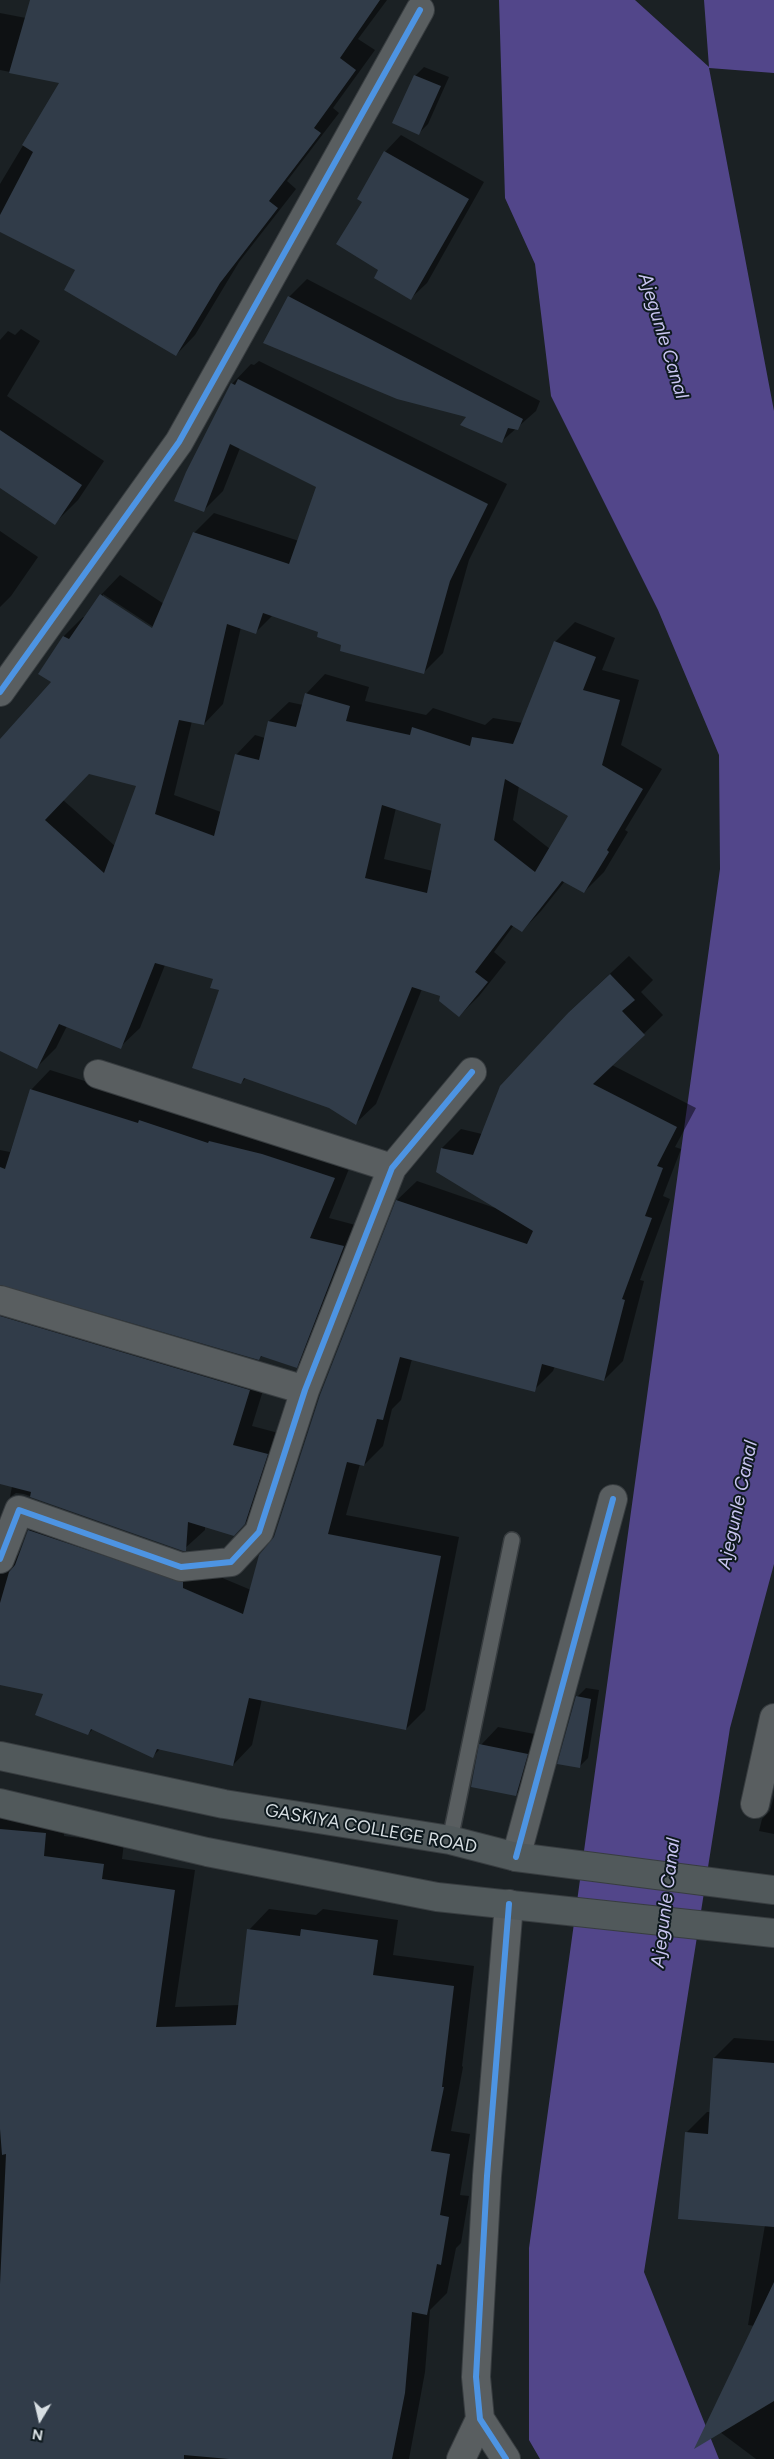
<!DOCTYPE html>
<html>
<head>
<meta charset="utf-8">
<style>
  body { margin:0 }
  #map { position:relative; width:774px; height:2459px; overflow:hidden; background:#1b2124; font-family:Figtree,sans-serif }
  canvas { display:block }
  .north { position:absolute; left:15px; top:2394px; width:50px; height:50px; -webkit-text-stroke:4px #0e191e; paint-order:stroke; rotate:189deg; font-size:14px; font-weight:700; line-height:20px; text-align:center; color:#d8dfe3 }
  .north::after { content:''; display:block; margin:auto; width:18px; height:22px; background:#d8dfe3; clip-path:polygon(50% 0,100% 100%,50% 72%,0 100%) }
</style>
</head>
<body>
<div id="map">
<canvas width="774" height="2459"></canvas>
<div class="north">N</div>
</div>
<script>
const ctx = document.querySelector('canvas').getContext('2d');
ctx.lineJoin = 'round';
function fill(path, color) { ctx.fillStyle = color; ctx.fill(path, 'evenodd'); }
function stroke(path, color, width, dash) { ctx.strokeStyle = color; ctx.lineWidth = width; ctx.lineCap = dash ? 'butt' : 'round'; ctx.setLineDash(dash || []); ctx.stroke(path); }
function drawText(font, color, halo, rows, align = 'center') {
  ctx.font = font + ' Figtree,sans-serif'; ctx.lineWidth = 4; ctx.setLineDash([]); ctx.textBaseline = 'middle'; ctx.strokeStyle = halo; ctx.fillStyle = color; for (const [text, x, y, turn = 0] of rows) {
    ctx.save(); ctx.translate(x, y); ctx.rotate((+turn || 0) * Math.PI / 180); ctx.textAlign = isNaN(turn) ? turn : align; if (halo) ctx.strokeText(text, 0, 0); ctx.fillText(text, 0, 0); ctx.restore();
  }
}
fill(new Path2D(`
  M499 0H635L709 67 704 0H774V73L709 68 774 411V1564L730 1728 644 2272 719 2459H540L529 2440V2248L720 869 719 755 658 610 551 396 535 264 505 198Z`), '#52468a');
fill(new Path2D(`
  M31 0H387L358 39 375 50 333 108 339 113 287 181 296 189 239 262 195 335 176 355 77 270 0 230V184L61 82 0 70V13L26 18Z
  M424 67 449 77 428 124 419 133 415 76Z
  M401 135 484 182 427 283 410 299 380 270 364 201 385 152Z
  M307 279 540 401 536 411 502 441 468 416 265 342 289 297Z
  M21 329 40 341 7 396 104 461 78 500 55 523 0 487V340L8 331 15 335Z
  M259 361 507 484 469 560 443 653 424 672 342 644 320 632 273 615 256 632 241 627 223 704 204 724 192 721 174 795 221 812 236 755 255 735 265 738 269 721 289 702 303 705 306 694 325 674 369 687 365 701 426 715 433 708 485 725 493 718 523 723 555 642 575 622 615 638 602 670 639 680 621 745 662 769 625 830 628 832 604 872 584 892 565 881 541 911 522 931 514 925 494 952 506 962 479 996 459 1016 441 995 422 989 376 1104 356 1123 329 1107 247 1077 241 1083 220 990 215 978 165 965 140 1028 120 1047 67 1026 56 1048 36 1068 0 1049V761L53 682 39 673 64 636 83 617 85 618 101 595 120 575 164 604 194 533 214 513 299 541 318 486 240 448 223 491 203 511 232 384 251 364 254 365ZM103 594 158 630 156 632 103 597ZM89 773 137 785 115 846 63 800ZM519 786 570 816 550 849 513 820ZM396 808 443 823 433 871 384 859Z
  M0 531 38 557 11 596 0 607Z
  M629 956 653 980 641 992 663 1015 612 1065 696 1108 675 1147 681 1149 663 1196 670 1199 640 1280 644 1281 623 1361 604 1380 555 1366 553 1371 534 1390 412 1359 401 1400 392 1409 383 1446 364 1465 360 1464 346 1515 459 1537 425 1710 406 1729 262 1699 252 1745 233 1765 160 1749 153 1756 93 1729 88 1734 44 1693 0 1683V1567L13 1554 18 1555 29 1530 48 1511 201 1569 251 1590 275 1537 321 1396 397 1200 417 1181 495 1208 442 1148 461 1129 482 1134 569 1012Z
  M50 1070 158 1104 353 1159 329 1218 363 1227 316 1347 296 1367 263 1355 259 1359 4 1283 8 1292 269 1371 252 1426 286 1435 253 1515 234 1535 205 1526V1530L183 1550 24 1494 16 1493 10 1497 14 1476 0 1472V1150L10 1152 31 1090Z
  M586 1688 599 1690 588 1758 579 1767 577 1697Z
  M498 1727 545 1736 534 1777 516 1794 481 1745Z
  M774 1796V1834L759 1831 762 1819 770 1811Z
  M0 1807 66 1813 64 1836 124 1843 122 1859 195 1870 175 2007 240 2005 249 1930 269 1909 316 1915 323 1909 398 1920 393 1955 474 1966 462 2066 463 2067 451 2131 470 2134 460 2195 469 2196 461 2243 456 2248 447 2293 430 2310 425 2372 409 2459H0Z
  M734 2038 774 2041V2459H756L708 2423 755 2326 748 2325 765 2225 687 2132 707 2112H710L714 2058Z`), '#0007');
fill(new Path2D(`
  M30 0H380L340 58 356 70 314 128 321 133 269 201 278 208 220 283 176 356 64 290 75 270 0 232V215L33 152 22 145 59 83 9 73Z
  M414 75 441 86 419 135 392 123Z
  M384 151 469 199 411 300 374 278 378 270 336 244 362 202 357 199Z
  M288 296 523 419 518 430 508 428 502 443 460 425 466 417 397 399 263 343Z
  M238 379 488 504 450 581 424 674 340 651 341 645 317 637 318 632 263 613 256 634 227 624 204 725 179 720 155 814 214 836 235 754 259 760 268 721 296 727 305 693 350 706 346 721 410 735 412 727 470 746 472 737 513 744 554 641 596 657 583 690 620 700 602 765 643 789 607 850 609 852 584 893 562 881 522 932 511 925 475 972 488 982 459 1017 439 1001 440 996 412 987 356 1125 329 1108 244 1078 241 1084 192 1068 219 990 210 988 213 979 155 963 121 1049 59 1024 37 1069 0 1051V739L51 682 38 674 63 636 69 639 100 594 152 628 193 532 289 564 316 487 230 444 204 512 174 501 186 472 231 383 235 385ZM89 774 136 786 104 873 45 820ZM505 779 568 816 535 872 494 840ZM382 805 441 824 427 893 365 878Z
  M0 430 82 485 55 525 0 488Z
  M610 974 635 1000 622 1011 645 1035 593 1084 677 1127 657 1166 663 1168 645 1216 652 1218 622 1299 625 1300 604 1381 542 1364 535 1392 400 1357 383 1420 377 1419 364 1466 347 1462 328 1534 441 1556 406 1730 249 1698 233 1766 157 1749 153 1758 91 1729 88 1735 35 1715 43 1694 0 1685V1603L9 1572 15 1565 28 1530 183 1582V1588L243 1614 259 1555 274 1537 320 1395 396 1200 527 1244 533 1231 436 1172 441 1148 473 1155 500 1086 569 1012Z
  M30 1089 138 1123 139 1120 208 1143 209 1141 262 1154 335 1178 310 1238 344 1246 297 1368 261 1356 259 1360 0 1285V1167L5 1169Z
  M0 1316 250 1390 233 1445 268 1454 245 1524 234 1536 188 1522 186 1551H183L30 1497 31 1492 0 1484Z
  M576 1696 591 1699 580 1768 557 1764Z
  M479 1744 528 1754 516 1796 471 1787Z
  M0 1829 46 1833 44 1856 104 1864 102 1879 175 1890 156 2027 236 2025 247 1929 300 1936 301 1929 378 1940 373 1975 454 1986 442 2087H444L431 2151 450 2154 440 2215 449 2217 441 2265 437 2264 427 2315 412 2312 405 2393 392 2459H229L184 2455V2459H0V2284L6 2154 2 2155 0 2129Z
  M713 2058 774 2063V2227L678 2219 685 2132 708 2134Z
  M774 2282V2401L694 2449Z`), '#313c49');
const service = new Path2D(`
  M450 1840 512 1540`);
const minor = new Path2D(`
  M0 692 179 442 420 10
  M98 1074 392 1168
  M0 1300 305 1390
  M0 1559 19 1510 181 1567 231 1562 259 1532 305 1390 392 1168 472 1072
  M755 1804 774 1718
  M516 1857 613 1499
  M461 2459 480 2419
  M506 2459 480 2419 476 2377 487 2176 509 1904`);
const secondary = new Path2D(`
  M0 1756 224 1804 450 1840 516 1857 774 1890
  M0 1803 207 1852 437 1897 774 1933`);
stroke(service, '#383d40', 18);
stroke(minor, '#383d40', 30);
stroke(secondary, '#383d40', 30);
stroke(service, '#595e60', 15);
stroke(minor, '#595e60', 28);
stroke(secondary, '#51595b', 28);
stroke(new Path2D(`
  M0 692 179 442 420 10
  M0 1559 19 1510 181 1567 231 1562 259 1532 305 1390 392 1168 472 1072
  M516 1857 613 1499
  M506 2459 480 2419 476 2377 487 2176 509 1904`), '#4d94e3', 6);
drawText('18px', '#d8dfe3', '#0e191e', [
  ["GASKIYA COLLEGE ROAD",371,1829,10]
]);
drawText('italic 19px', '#c9c5f0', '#0e191e', [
  ["Ajegunle Canal",663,336,73],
  ["Ajegunle Canal",738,1505,-78],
  ["Ajegunle Canal",666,1903,-83]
]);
</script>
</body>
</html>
